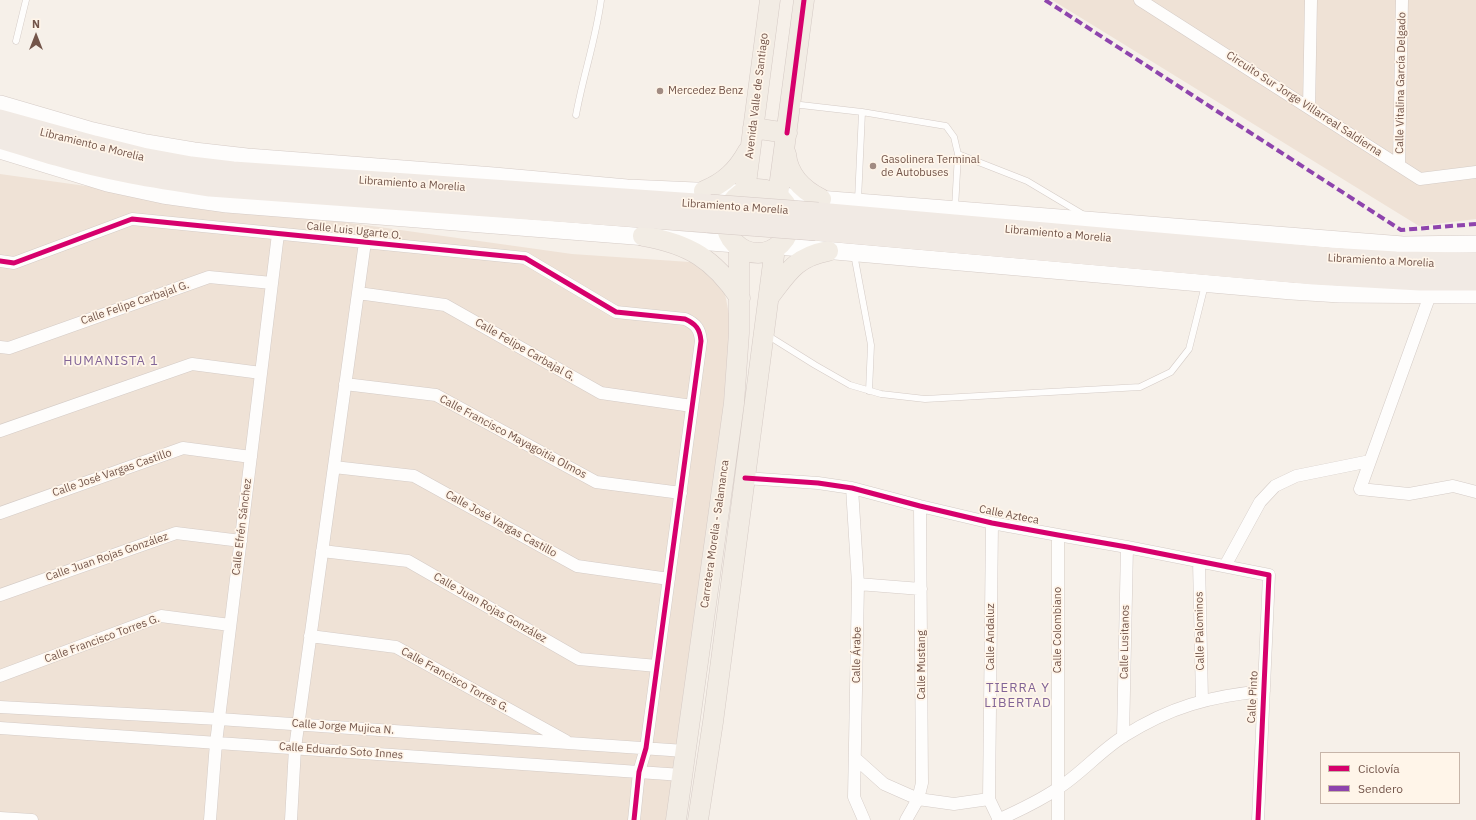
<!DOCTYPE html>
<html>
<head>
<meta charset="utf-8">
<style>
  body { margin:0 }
  #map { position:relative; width:1476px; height:820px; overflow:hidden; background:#f6f0e9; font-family:"IBM Plex Sans",sans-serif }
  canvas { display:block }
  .legend { position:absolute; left:1320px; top:752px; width:140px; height:52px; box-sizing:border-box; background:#fff5e9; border:1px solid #c7b5a9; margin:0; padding:5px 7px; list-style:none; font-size:12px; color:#73554a }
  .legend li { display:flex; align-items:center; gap:8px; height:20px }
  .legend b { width:20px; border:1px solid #c7b5a9 }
  .north { position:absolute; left:16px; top:16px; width:40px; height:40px; -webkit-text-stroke:3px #fff5e9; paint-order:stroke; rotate:0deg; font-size:11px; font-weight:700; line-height:16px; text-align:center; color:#73554a }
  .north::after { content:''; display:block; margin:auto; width:14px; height:18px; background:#73554a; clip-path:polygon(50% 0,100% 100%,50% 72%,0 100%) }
</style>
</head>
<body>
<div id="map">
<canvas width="1476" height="820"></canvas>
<ul class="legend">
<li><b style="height:5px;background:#d6006c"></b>Ciclovía</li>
<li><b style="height:5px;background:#8e44ad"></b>Sendero</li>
</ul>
<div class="north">N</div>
</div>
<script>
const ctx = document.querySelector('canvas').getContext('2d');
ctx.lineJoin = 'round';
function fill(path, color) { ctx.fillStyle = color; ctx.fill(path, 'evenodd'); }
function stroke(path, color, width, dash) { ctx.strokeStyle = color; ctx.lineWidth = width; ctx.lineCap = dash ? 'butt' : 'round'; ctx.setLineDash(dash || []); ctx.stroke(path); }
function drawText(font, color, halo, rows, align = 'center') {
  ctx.font = font + ' "IBM Plex Sans",sans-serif'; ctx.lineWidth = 3.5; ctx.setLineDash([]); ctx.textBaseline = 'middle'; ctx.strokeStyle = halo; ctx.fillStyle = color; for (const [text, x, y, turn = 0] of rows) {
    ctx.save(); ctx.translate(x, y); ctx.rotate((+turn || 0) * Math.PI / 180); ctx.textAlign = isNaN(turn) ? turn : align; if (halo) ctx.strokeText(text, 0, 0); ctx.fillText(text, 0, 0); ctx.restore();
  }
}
fill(new Path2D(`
  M1052 0H1476V219L1419 226Z
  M0 174 572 254 719 264 738 359 666 820H0Z`), '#efe2d6');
const service = new Path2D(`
  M16 41 26 0
  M792 104 862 112 946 126 954 137 958 154 955 208
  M576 115C583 76 596 39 601 0
  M958 154 1027 181 1084 215
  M858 200 862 112
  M854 254 871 345 869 391
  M767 335 815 365 850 385 881 394 925 399 1140 387 1171 372 1189 349 1205 285`);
const minor = new Path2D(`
  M1140 0 1420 179 1476 172
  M1309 108 1311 0
  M1399 165 1402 0
  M0 261 14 263 132 219 525 258 616 312 685 319C696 324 700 329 701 341L646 748 639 772 634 820
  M358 293 445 305 601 393 692 406
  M1430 295 1360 489 1409 494 1453 486 1476 492
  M0 347 9 348 209 277 272 283
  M345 384 436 395 596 482 681 493
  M0 431 192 364 261 373
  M334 467 414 476 577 566 669 579
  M745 478 818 483 852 488 920 506 992 523 1058 535 1127 547 1269 575 1258 820
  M852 488 858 584 854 797 864 820
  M0 513 183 448 251 457
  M992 523 989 799 999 820
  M322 551 408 561 579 659 657 666
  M1199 561 1202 700
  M1225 566 1260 502 1275 486 1296 476 1370 461
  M858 584 921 589
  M0 595 176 533 241 541
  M310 636 396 647 566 741
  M0 676 161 616 230 625
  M0 707 219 719 685 751
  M0 728 682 775
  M1123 737 1127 547
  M855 758 884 784 918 799 954 804 989 799
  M0 818 32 820
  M210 820 216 743 278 234
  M291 820 295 748 365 242
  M906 820 918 799 922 783 920 506
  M998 820C1018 811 1039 801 1057 789 1081 774 1100 751 1124 736 1170 707 1210 696 1264 691
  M1058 820V535`);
const secondary = new Path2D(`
  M0 104 89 130 146 143 194 151 247 157 494 176 627 188 742 193
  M0 150 107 183 163 195 227 204 736 244
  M780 196 1403 245 1476 244
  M778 246 1292 291 1340 294 1476 295`);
const primary = new Path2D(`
  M753 128 787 133
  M786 154C788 176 803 190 821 199
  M726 221a32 32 0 1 1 64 0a32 32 0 1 1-64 0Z
  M704 191C724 183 737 171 748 151
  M745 191 770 0
  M778 195 804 0
  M643 236C689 244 714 259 740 298
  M769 297C788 272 796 257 828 251
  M676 820 734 403 739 333V247
  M698 820 713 722 775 248`);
const trunk = new Path2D(`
  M0 120 94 146 142 158 191 167 233 172 710 205
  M0 138C19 143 37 150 56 155 106 170 158 178 210 186L708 222
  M818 213 1328 258 1396 262 1476 263
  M816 230 1314 274 1420 280H1476`);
stroke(service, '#d4cbc6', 7);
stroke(minor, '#d4cbc6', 13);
stroke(secondary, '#d5cbc6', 18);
stroke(primary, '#d5cac5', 21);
stroke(trunk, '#d5cac5', 22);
stroke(service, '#fefdfc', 6);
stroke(minor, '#fefdfc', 12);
stroke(secondary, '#fefdfc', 17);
stroke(primary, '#f2ece4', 20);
stroke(trunk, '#f1eae4', 21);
const trunkBridge = new Path2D(`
  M710 205 818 213
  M708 222 816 230`);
stroke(trunkBridge, '#d5cac5', 22, []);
stroke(trunkBridge, '#f1eae4', 21);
stroke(new Path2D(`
  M1045 0 1401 230 1476 224`), '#8e44ad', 4, [8, 4]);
stroke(new Path2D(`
  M787 133 804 0
  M0 261 14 263 132 219 525 258 616 312 685 319C696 324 700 329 701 341L646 748 639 772 634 820
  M745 478 818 483 852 488 920 506 992 523 1058 535 1127 547 1269 575 1258 820`), '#d6006c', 5);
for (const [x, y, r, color] of [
  [660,91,4,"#a18b82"],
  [873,166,4,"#a18b82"]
]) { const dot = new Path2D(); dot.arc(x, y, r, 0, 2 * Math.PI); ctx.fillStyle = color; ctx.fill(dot); stroke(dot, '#fff5e9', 1.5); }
drawText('11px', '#73554a', '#fff5e9', [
  ["Calle Vitalina García Delgado",1401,83,-89],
  ["Avenida Valle de Santiago",757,96,-83],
  ["Circuito Sur Jorge Villarreal Saldierna",1304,104,33],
  ["Libramiento a Morelia",92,145,14],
  ["Libramiento a Morelia",412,184,4],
  ["Libramiento a Morelia",735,207,4],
  ["Calle Luis Ugarte O.",354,231,6],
  ["Libramiento a Morelia",1058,234,5],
  ["Libramiento a Morelia",1381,261,3],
  ["Calle Felipe Carbajal G.",135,303,-19],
  ["Calle Felipe Carbajal G.",525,350,30],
  ["Calle Francisco Mayagoitia Olmos",513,437,28],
  ["Calle José Vargas Castillo",112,473,-19],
  ["Calle Azteca",1009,515,11],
  ["Calle José Vargas Castillo",501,524,29],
  ["Calle Efrén Sánchez",242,527,-83],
  ["Carretera Morelia - Salamanca",715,534,-82],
  ["Calle Juan Rojas González",107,557,-19],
  ["Calle Juan Rojas González",490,608,30],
  ["Calle Colombiano",1058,630,-90],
  ["Calle Palominos",1200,631,-91],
  ["Calle Andaluz",991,637,-90],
  ["Calle Francisco Torres G.",102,639,-20],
  ["Calle Lusitanos",1125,642,-89],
  ["Calle Árabe",857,655,-89],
  ["Calle Mustang",922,665,-90],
  ["Calle Francisco Torres G.",455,680,29],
  ["Calle Pinto",1253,697,-87],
  ["Calle Jorge Mujica N.",343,727,4],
  ["Calle Eduardo Soto Innes",341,751,4]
]);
drawText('11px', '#73554a', '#fff5e9', [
  ["Mercedez Benz",668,91],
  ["Gasolinera Terminal",881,160],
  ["de Autobuses",881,173]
], 'left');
ctx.letterSpacing = '1px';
drawText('13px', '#826597', '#fff5e9', [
  ["HUMANISTA 1",111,361],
  ["TIERRA Y",1018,688],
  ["LIBERTAD",1018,703]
]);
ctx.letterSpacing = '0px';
</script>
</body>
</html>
